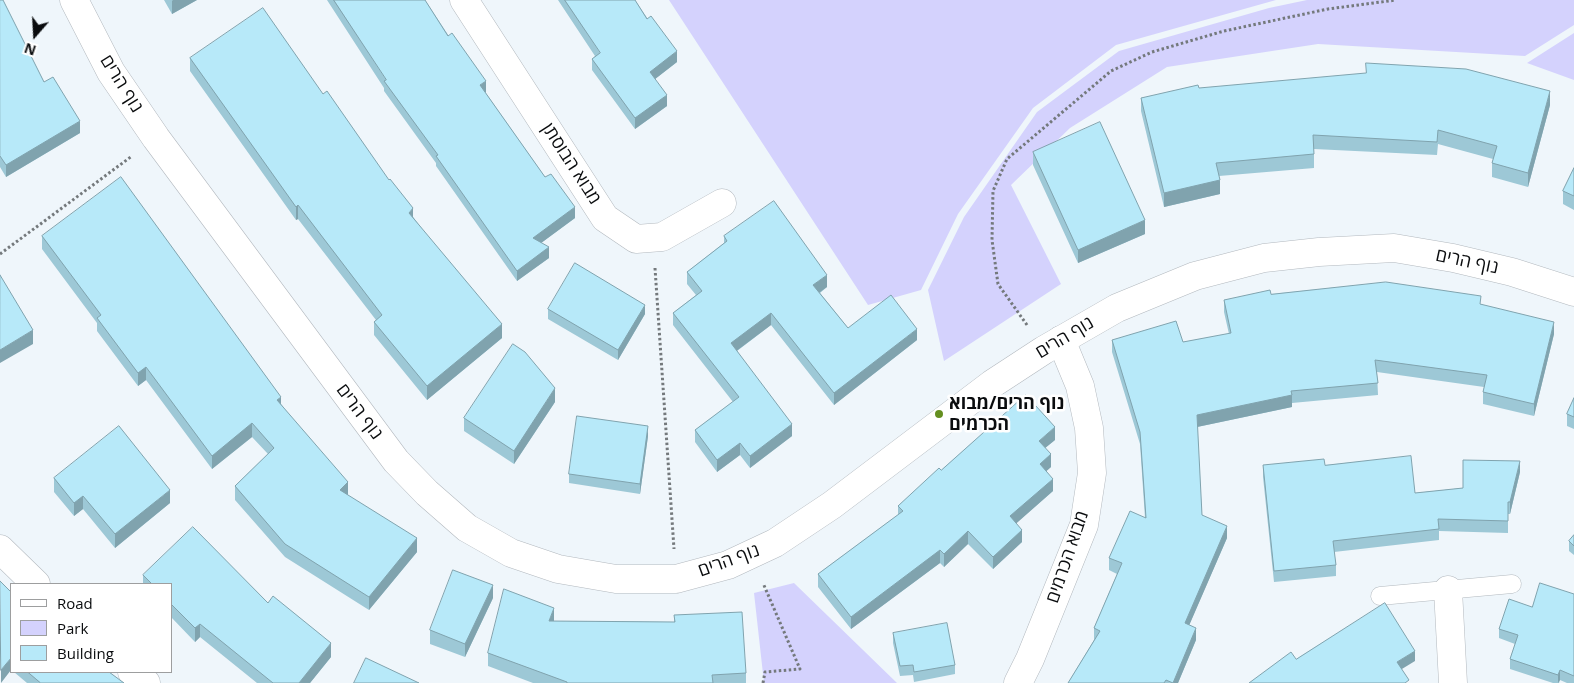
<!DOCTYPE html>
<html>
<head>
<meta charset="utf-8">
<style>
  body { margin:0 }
  #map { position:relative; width:1574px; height:683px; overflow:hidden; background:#eff6fb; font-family:"Open Sans",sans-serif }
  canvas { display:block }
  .legend { position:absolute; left:10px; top:583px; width:162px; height:90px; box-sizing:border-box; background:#fff; border:1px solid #9d9e9f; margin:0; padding:6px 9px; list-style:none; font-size:15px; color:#0a0c0e }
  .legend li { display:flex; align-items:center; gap:10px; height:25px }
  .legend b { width:25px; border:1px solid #9d9e9f }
  .north { position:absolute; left:10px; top:10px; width:50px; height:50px; -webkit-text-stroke:4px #fff; paint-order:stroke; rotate:199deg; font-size:14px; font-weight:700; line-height:20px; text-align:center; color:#0a0c0e }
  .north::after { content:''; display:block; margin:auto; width:18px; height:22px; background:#0a0c0e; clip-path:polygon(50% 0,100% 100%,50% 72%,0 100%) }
</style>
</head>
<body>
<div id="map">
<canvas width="1574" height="683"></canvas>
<ul class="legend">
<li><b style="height:6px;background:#fff"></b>Road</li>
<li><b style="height:14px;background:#d4d2fd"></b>Park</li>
<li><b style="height:14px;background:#b7e9f9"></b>Building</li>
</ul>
<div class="north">N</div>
</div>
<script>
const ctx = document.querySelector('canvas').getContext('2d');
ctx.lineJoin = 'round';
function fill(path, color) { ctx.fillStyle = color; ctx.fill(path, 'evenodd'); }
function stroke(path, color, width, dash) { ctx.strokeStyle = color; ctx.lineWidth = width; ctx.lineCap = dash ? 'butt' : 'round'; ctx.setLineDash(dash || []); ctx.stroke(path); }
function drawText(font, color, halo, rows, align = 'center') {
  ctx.font = font + ' "Open Sans",Heebo,sans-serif'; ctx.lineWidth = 5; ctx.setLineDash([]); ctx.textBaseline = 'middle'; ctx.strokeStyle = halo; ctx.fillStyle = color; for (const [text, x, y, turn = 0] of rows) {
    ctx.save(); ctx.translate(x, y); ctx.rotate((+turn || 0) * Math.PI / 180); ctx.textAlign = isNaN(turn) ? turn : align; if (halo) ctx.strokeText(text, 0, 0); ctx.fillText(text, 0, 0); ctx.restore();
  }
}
fill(new Path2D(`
  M669 0H1276L1116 45 1033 108 958 214 921 290 868 305Z
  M1307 0H1574V25L1525 56 1318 44 1167 67 1070 128 1011 185 1061 284 944 361 928 290 964 217 1037 112 1119 51 1269 8Z
  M1574 33V80L1527 63Z
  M794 583 897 683H764L754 593Z`), '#d4d2fd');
const lane = new Path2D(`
  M1380 596 1512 584`);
const street = new Path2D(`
  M464 0 605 218 636 239 662 237 722 203
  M0 549 36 584
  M1448 590 1453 683
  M132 672 146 683
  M1018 683 1030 659 1084 525 1092 473 1089 428 1080 386 1061 340`);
const secondary = new Path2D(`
  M74 0 111 72 156 138 396 461 427 493 467 528 511 553 558 569 616 579H676L728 565 775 543 832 505 992 384 1044 350 1117 308 1195 276 1264 258 1319 252 1394 248 1453 258 1512 272 1574 292`);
stroke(lane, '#b2b8be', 19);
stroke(street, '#b2b8be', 29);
stroke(secondary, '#b2b8be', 29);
stroke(new Path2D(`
  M0 254 132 156
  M655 268 674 549
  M1027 325 998 284 992 240 993 191 1007 159 1111 71 1152 52 1224 31 1328 9 1396 0
  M763 683 765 672 800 669 763 583`), '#74797c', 3, [2.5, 2.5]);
stroke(lane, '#fff', 18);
stroke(street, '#fff', 28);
stroke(secondary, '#fff', 28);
fill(new Path2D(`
  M0 0 44 82 80 133 6 177 0 167Z
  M164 0H197L172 14Z
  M327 0H425L486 92H485L545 177 575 218 541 243 549 258 517 281 436 166V163L384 91V88Z
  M558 0H635L677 62 655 79 667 106 635 129 592 70V59L595 56Z
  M190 58 323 94 502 338 427 400 374 335V322L376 320 298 219 296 220 190 71Z
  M1199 88 1550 105 1528 187 1492 177V163L1493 159 1438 144 1437 155 1314 149V168L1219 176 1220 194 1164 207 1141 111V98Z
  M1033 152 1145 234 1078 263 1033 165Z
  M1574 168V210L1563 204V191Z
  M42 236 281 404 348 495 417 552 369 610 285 557 235 500V486L268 454 252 437 212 469 146 380 138 386 97 331V323L42 249Z
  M724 236 827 287 820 293 848 328 917 340 834 405 771 325 737 351 792 436 750 468 740 455 717 472 695 442V430L733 402 673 325V313L696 295 687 284V272L724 243Z
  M1271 294 1481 304 1554 334 1534 416 1483 404V392L1484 387 1377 372 1378 395 1292 403V407L1197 427 1202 515 1227 538 1189 625 1196 640 1178 683H1068L1094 640V628L1117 574 1109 570V558L1145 518 1140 444 1112 352V340L1183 342 1229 334 1224 312V300Z
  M548 309 645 314 618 360 548 319Z
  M1574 398V429L1567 426V414Z
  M555 402 514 464 464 431V418Z
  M648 436 640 494 569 483V474Z
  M1055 440 1045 448 1051 467 1046 471 1053 491 1016 523 1022 542 993 569 968 544 944 567 940 563 851 629 818 587V574L898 515V506L941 470Z
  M1263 465H1325L1415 493 1463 488 1520 472 1510 514H1508V533L1439 531V540L1334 552 1336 565V576L1274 582 1263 477Z
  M54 478 170 503 115 548 83 509 74 516 54 492Z
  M1574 535V555L1569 551V541Z
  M143 575 268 603 331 657 310 683H257L200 637 195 642 171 617V584H143Z
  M1574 594V683H1567L1560 680 1559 683H1553L1510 669V659L1515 644 1499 638V629L1532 607Z
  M493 598 465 657 430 644V630Z
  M674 615 746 673V683H533L488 666V653L554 621 674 622Z
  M893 633 955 665V674L914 682 913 675 900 676 893 643Z
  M14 672H109L124 683H27Z`), '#9dc8d6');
fill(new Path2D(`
  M173 0H197L172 14V1Z
  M677 51V62L650 83V72Z
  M486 81V92L480 96V85Z
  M1550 91V105L1528 187V173Z
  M667 95V106L635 129V118Z
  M80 121V133L6 177V165Z
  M1220 180V194L1164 207V193Z
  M298 205V219L296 220V207Z
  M575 207V218L533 249V238Z
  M413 208V222L409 213Z
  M1145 220V234L1078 263V250Z
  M549 247V258L517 281V271Z
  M827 275V287L813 297V285Z
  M645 305V314L618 360V350Z
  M771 313V325L731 355V343Z
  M1554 322V334L1534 416V404Z
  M502 324V338L427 400V386Z
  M917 329V340L834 405V393Z
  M33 330V344L0 363V350Z
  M146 367V380L138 386V373Z
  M555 388V402L514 464V451Z
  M1292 395V407L1197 427V415Z
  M281 397V410L277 400Z
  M252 423V437L212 469V456Z
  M792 424V436L750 468V456Z
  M648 426V436L640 494V484Z
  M1055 427V440L1039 453V441Z
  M740 443V455L717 472V460Z
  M1051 454V467L1040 477V464Z
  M1520 461V472L1510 514V502Z
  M1053 479V491L1010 529V516Z
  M348 482V496L340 490Z
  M170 490V503L115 548V534Z
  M83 496V509L74 516V503Z
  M1227 526V538L1185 635V623Z
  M1022 530V542L993 569V557Z
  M968 531V544L944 567V554Z
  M417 538V552L369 610V597Z
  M940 550V563L851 629V617Z
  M493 585V598L465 657V644Z
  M554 608V621H549Z
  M200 624V637L195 642V628Z
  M1196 628V640L1178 683H1173Z
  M331 643V657L310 683H299Z
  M1415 651V661L1397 672V662Z
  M11 658V670L1 683V670Z
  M1560 670V680L1558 683V675Z`), '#80a3ae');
const building = new Path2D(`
  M0 0H3L44 82 53 77 80 121 6 165 0 156Z
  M334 0H425L448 36 452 33 486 81 480 85 545 177 551 174 575 207 533 238 549 247 517 271 436 156 438 155 384 81 386 80Z
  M565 0H635L647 19 651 16 677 51 650 72 667 95 635 118 592 59 600 53Z
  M263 8 323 94 327 91 389 180 390 179 413 208 409 213 502 324 427 386 374 322 382 315 298 205 296 207 190 58Z
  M1366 63 1466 69 1550 91 1528 173 1492 163 1497 146 1438 130 1437 142 1313 135 1314 154 1216 163 1220 180 1164 193 1141 98 1198 85 1199 88 1366 73Z
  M1100 122 1145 220 1078 250 1033 152Z
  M1574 168V196L1563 191Z
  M121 177 281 397 277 400 348 482 340 490 417 538 369 597 285 544 235 486 274 448 252 423 212 456 146 367 138 373 97 318 101 315 42 236Z
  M774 201 827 275 813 285 848 328 891 295 917 329 834 393 771 313 731 343 792 424 750 456 740 443 717 460 695 430 739 397 673 313 702 291 687 272 727 241 724 236Z
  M575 263 645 305 618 350 548 309Z
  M0 275 33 330 0 350Z
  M1386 282 1481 296 1480 304 1554 322 1534 404 1483 392 1487 375 1375 360 1378 383 1291 391 1292 395 1197 415 1202 515 1227 526 1185 623 1196 628 1173 683 1166 680 1164 683H1068L1100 631 1094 628 1122 563 1109 558 1130 511 1146 518 1140 432 1112 340 1176 321 1183 342 1231 333 1224 300 1270 290 1271 294Z
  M513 344 525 352 555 388 514 451 464 418Z
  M1026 395 1055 427 1039 441 1051 454 1040 464 1053 479 1010 516 1022 530 993 557 968 531 944 554 940 550 851 617 818 574 903 511 898 506 939 468 941 470Z
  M1574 398V417L1567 414Z
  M577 416 648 426 640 484 569 474Z
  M119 426 170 490 115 534 83 496 74 503 54 478Z
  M1411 456 1415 493 1463 488V460L1520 461 1510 502H1508V521L1438 519 1439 529 1333 541 1336 565 1274 571 1263 465 1324 459 1325 465Z
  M193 527 268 603 273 596 331 643 299 683H273L200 624 195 628 171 604V584H152L143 575Z
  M1574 535V546L1569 541Z
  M453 570 493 585 465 644 430 630Z
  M0 581 11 592V658L1 670Z
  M1540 583 1574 594V676L1560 670 1558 675 1510 659 1518 635 1499 629 1509 599 1532 607Z
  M504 589 554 608 549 621 675 622 674 615 742 612 746 673 712 675 713 683H567V682L488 653Z
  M1385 603 1415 651 1397 662 1409 680 1405 683H1249L1291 652 1296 659Z
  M947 623 955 665 914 672 913 665 900 666 893 633Z
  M366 658 419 683H354Z
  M28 672H109L124 683H41Z`);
fill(building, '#b7e9f9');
stroke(building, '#80a3ae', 1);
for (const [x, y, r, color] of [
  [939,414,5,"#648f20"]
]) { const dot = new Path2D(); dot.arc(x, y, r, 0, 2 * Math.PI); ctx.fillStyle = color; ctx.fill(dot); stroke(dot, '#fff', 2); }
drawText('18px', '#0a0c0e', '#fff', [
  ["נוף הרים",121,84,58],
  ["מבוא הבוסתן",571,164,57],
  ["נוף הרים",1467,262,12],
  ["נוף הרים",1065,338,-31],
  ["נוף הרים",359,412,53],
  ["מבוא הכרמים",1068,557,-71],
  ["נוף הרים",729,561,-20]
]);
drawText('bold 18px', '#0a0c0e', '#fff', [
  ["נוף הרים/מבוא",949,404],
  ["הכרמים",949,425]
], 'left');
</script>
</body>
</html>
